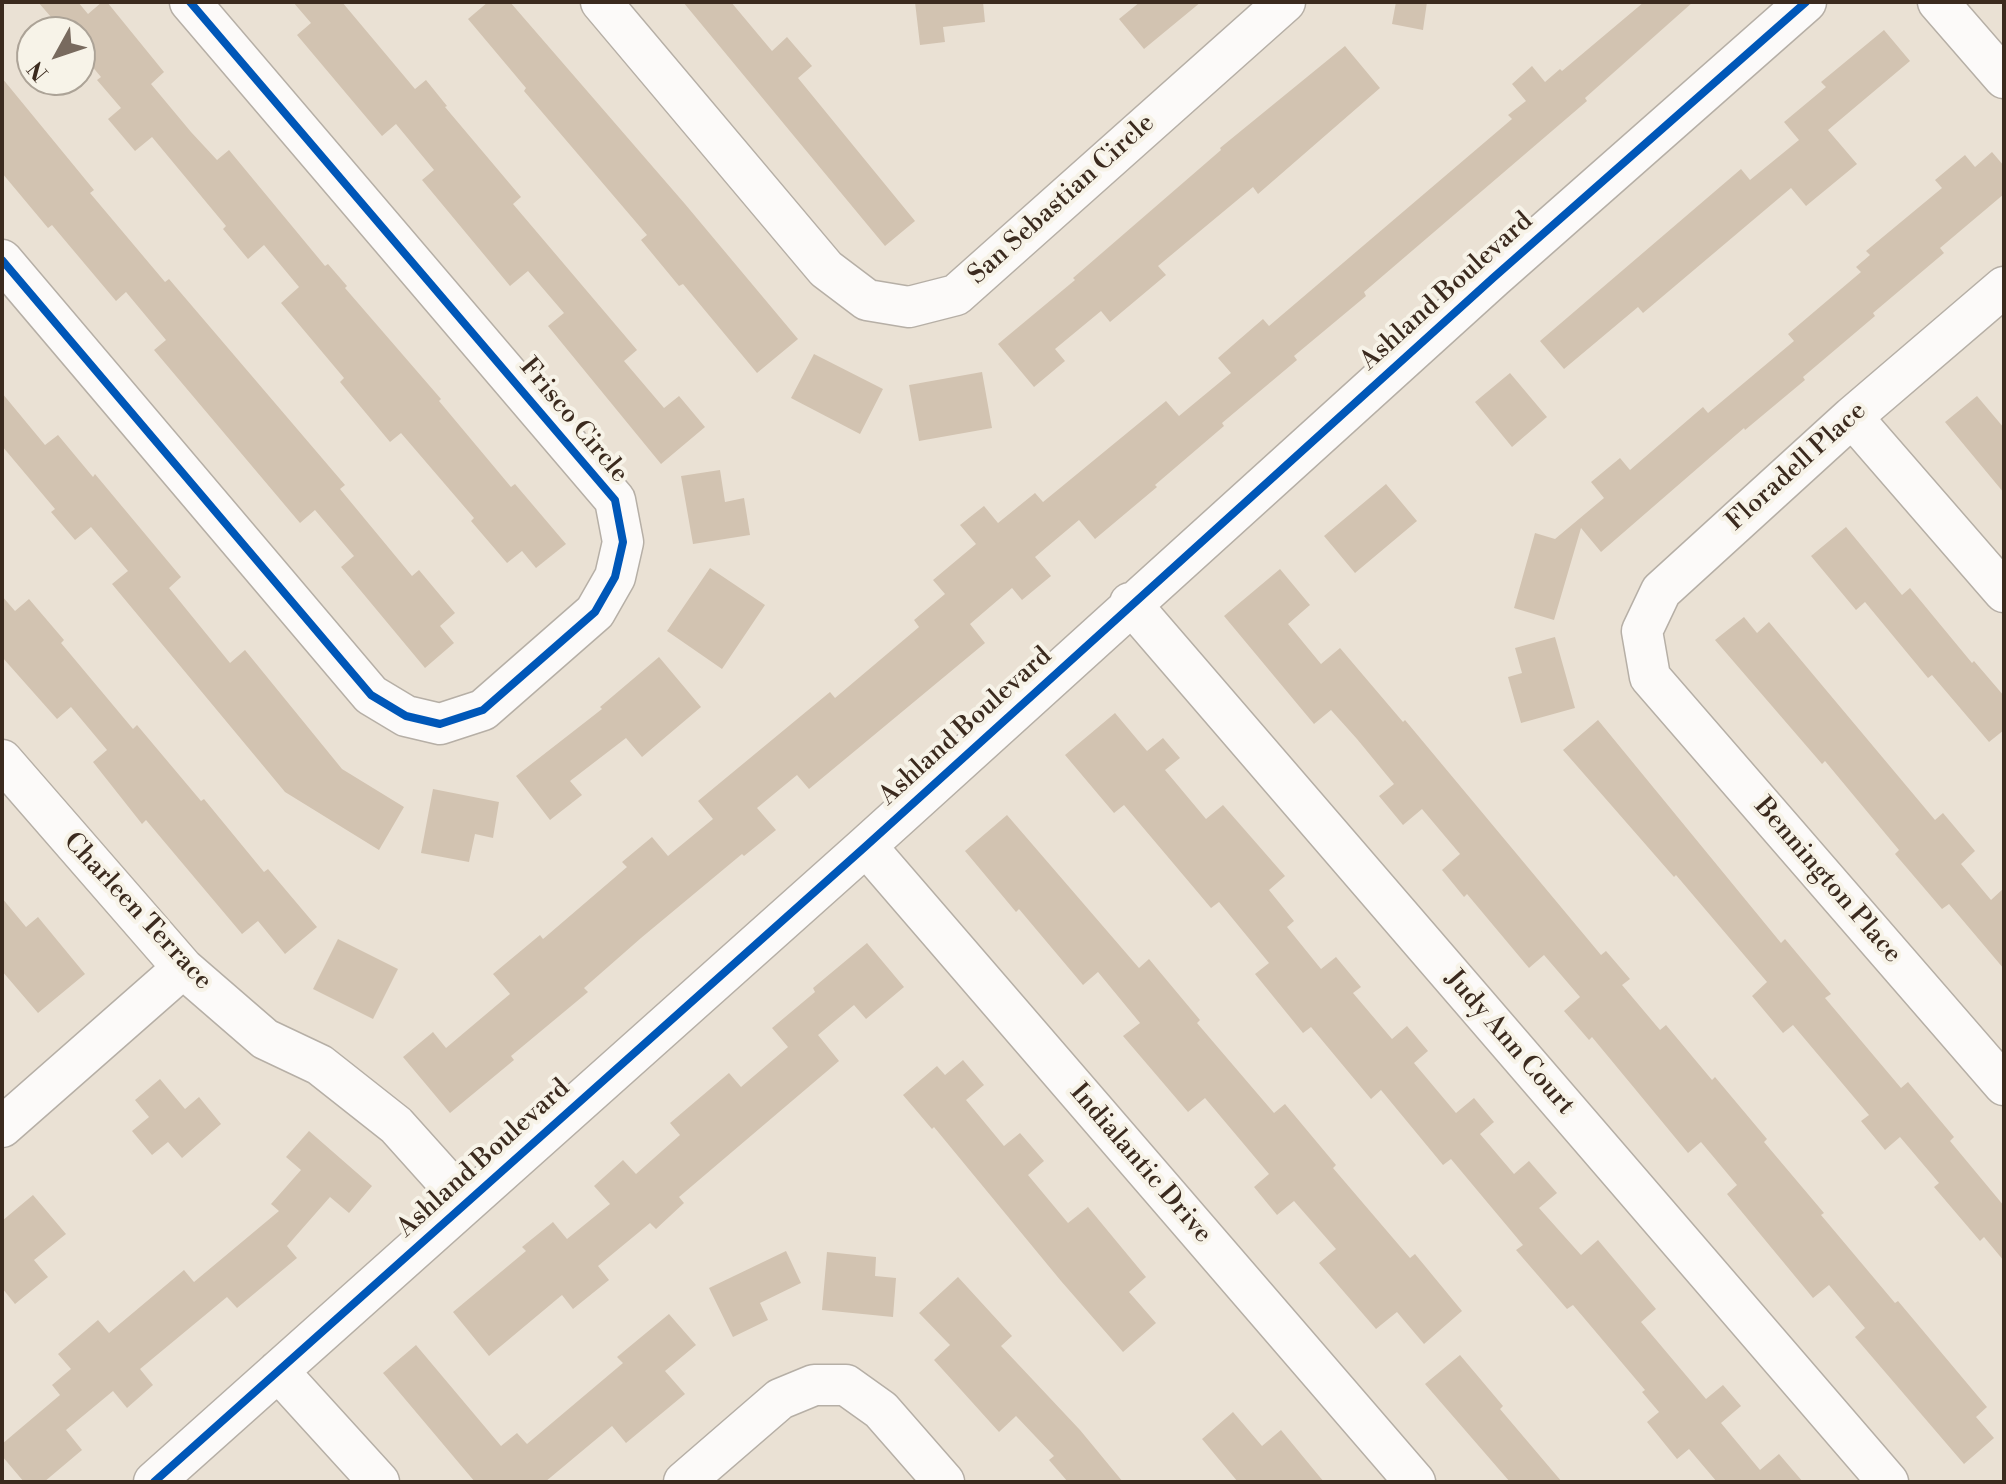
<!DOCTYPE html>
<html>
<head>
<meta charset="utf-8">
<style>
  body { margin:0 }
  #map { position:relative; width:2006px; height:1484px; overflow:hidden; background:#eae1d4; font-family:"Libre Bodoni",serif }
  canvas { display:block }
  .frame { position:absolute; inset:0; border:4px solid #3b2a1e; pointer-events:none }
  .north { position:absolute; left:16px; top:16px; width:80px; height:80px; box-sizing:border-box; background:#f7f3e8; border:2px solid #aca397; border-radius:50%; rotate:230deg; font-size:22px; font-weight:700; line-height:32px; text-align:center; color:#3b2a1e }
  .north::after { content:''; display:block; margin:auto; width:28px; height:36px; background:#786a5e; clip-path:polygon(50% 0,100% 100%,50% 72%,0 100%) }
</style>
</head>
<body>
<div id="map">
<canvas width="2006" height="1484"></canvas>
<div class="frame"></div>
<div class="north">N</div>
</div>
<script>
const ctx = document.querySelector('canvas').getContext('2d');
ctx.lineJoin = 'round';
function fill(path, color) { ctx.fillStyle = color; ctx.fill(path, 'evenodd'); }
function stroke(path, color, width, dash) { ctx.strokeStyle = color; ctx.lineWidth = width; ctx.lineCap = dash ? 'butt' : 'round'; ctx.setLineDash(dash || []); ctx.stroke(path); }
function drawText(font, color, halo, rows, align = 'center') {
  ctx.font = font + ' "Libre Bodoni",serif'; ctx.lineWidth = 8; ctx.setLineDash([]); ctx.textBaseline = 'middle'; ctx.strokeStyle = halo; ctx.fillStyle = color; for (const [text, x, y, turn = 0] of rows) {
    ctx.save(); ctx.translate(x, y); ctx.rotate((+turn || 0) * Math.PI / 180); ctx.textAlign = isNaN(turn) ? turn : align; if (halo) ctx.strokeText(text, 0, 0); ctx.fillText(text, 0, 0); ctx.restore();
  }
}
fill(new Path2D(`
  M38 2H78L88 14 102 2H107L164 72 151 84 191 132 217 160 229 150 325 266 328 264 347 286 345 288 441 399 439 401 511 487 515 484 566 544 536 568 522 551 507 563 471 521 474 518 401 433 390 442 340 382 344 378 281 303 299 287 264 245 248 259 223 229 226 226 152 137 135 151 108 119 121 108 97 80 101 77 80 52V32H64Z
  M293 2H342L415 89 426 80 447 106 445 107 521 197 513 204 637 350 624 361 664 408 679 396 705 427 661 464 548 326 564 313 528 271 510 286 422 180 434 170 396 124 382 136 297 35 311 23Z
  M488 2H510L685 204 798 339 757 373 683 284 679 286 641 240 647 235 524 91 526 88 468 19Z
  M683 2H731L772 51 787 37 812 66 798 78 915 221 885 246Z
  M915 2H983L985 22 943 27 945 42 920 45Z
  M1140 2H1201L1144 49 1119 19Z
  M1396 2H1427L1423 30 1392 24Z
  M1644 2H1693L1585 98 1587 101 1364 292 1366 296 1294 356 1297 360 1222 423 1224 426 1155 485 1157 487 1095 539 1079 520 1035 557 1051 576 1022 600 1012 588 970 624 985 643 809 789 797 775 757 808 776 830 744 856 742 854 641 938 584 988 588 992 511 1056 514 1060 450 1113 403 1057 433 1032 446 1048 510 994 493 974 540 935 543 939 627 867 622 862 652 837 668 856 713 819 698 801 830 692 835 698 919 627 914 620 945 594 933 580 976 544 960 525 984 506 998 523 1035 493 1043 502 1166 401 1179 416 1231 373 1218 358 1263 319 1269 326 1512 119 1508 115 1526 101 1512 84 1532 66 1545 82 1560 69 1562 71Z
  M1884 30 1910 61 1828 130 1857 164 1806 206 1791 188 1643 313 1638 307 1564 369 1540 341 1741 169 1750 180 1799 140 1784 122 1826 87 1821 82Z
  M1345 46 1380 88 1258 194 1253 187 1158 266 1166 275 1110 322 1101 311 1055 349 1065 361 1034 387 998 344 1075 280 1073 278 1221 150 1220 148Z
  M2 78 94 190 90 193 165 282 169 279 345 485 340 489 412 576 419 570 455 613 440 626 454 643 425 668 341 567 354 556 315 510 300 523 154 350 166 340 126 292 116 301 52 225 48 228 2 173Z
  M1992 152 2004 166V194L1940 248 1944 253 1873 313 1875 316 1803 377 1805 380 1745 430 1744 428 1601 552 1581 528 1554 620 1514 608 1535 533 1555 539 1604 498 1591 482 1620 458 1630 470 1703 407 1708 413 1794 341 1788 334 1861 272 1856 267 1870 255 1866 251 1942 188 1935 180 1965 155 1975 167Z
  M814 354 883 389 860 434 791 398Z
  M982 372 992 428 919 441 909 385Z
  M1510 373 1547 417 1512 447 1475 402Z
  M2 393 45 445 58 435 93 477 95 474 181 577 169 588 230 663 245 650 342 769 404 807 379 850 285 792 112 584 128 571 91 527 75 540 51 512 55 509 2 446Z
  M1977 396 2004 428V493L1945 422Z
  M720 470 725 502 744 498 750 535 693 544 681 476Z
  M1386 484 1417 521 1355 573 1324 536Z
  M1846 527 1902 595 1910 588 1972 663 1974 661 2004 696V730L1989 742 1932 675 1928 678 1865 602 1856 610 1811 556Z
  M710 568 765 605 722 669 667 631Z
  M1280 569 1310 605 1288 624 1321 664 1340 648 1403 722 1405 720 1601 955 1606 951 1630 979 1622 985 1660 1030 1666 1025 1712 1080 1715 1077 1767 1139 1764 1142 1824 1213 1821 1215 1895 1303 1898 1301 1987 1407 1976 1417 1994 1438 1964 1464 1855 1337 1865 1328 1829 1285 1813 1298 1727 1194 1737 1185 1701 1142 1688 1153 1592 1037 1589 1040 1564 1011 1580 997 1544 955 1529 968 1467 894 1464 897 1442 870 1460 854 1422 809 1403 825 1379 796 1394 784 1357 739 1331 710 1314 724 1224 616Z
  M2 596 15 611 29 599 64 640 61 643 133 729 137 725 201 801 204 799 264 872 268 869 317 927 285 954 258 921 242 934 146 820 142 824 93 762 107 750 71 707 57 719 2 657Z
  M1744 617 1757 633 1769 622 1935 820 1943 813 1975 851 1961 864 1991 900 2004 888V969L1949 904 1942 909 1895 854 1899 850 1825 761 1822 764 1715 640Z
  M1555 637 1575 708 1521 723 1508 677 1522 673 1515 648Z
  M659 657 701 707 642 757 626 738 570 781 582 795 550 820 516 776 602 709 600 707Z
  M1115 713 1147 751 1163 738 1180 758 1165 770 1206 819 1223 805 1258 845 1285 876 1269 890 1294 921 1287 927 1321 969 1336 957 1361 987 1353 993 1392 1039 1407 1026 1428 1051 1414 1063 1456 1113 1474 1098 1494 1122 1480 1134 1514 1174 1529 1161 1557 1193 1539 1208 1581 1255 1598 1240 1619 1265 1656 1309 1641 1322 1706 1399 1723 1385 1741 1406 1721 1423 1760 1470 1779 1454 1803 1482H1717L1689 1449 1677 1459 1647 1422 1659 1412 1642 1392 1645 1390 1573 1305 1567 1309 1516 1250 1523 1245 1451 1159 1443 1165 1381 1090 1371 1099 1311 1027 1303 1033 1255 974 1269 963 1219 902 1211 908 1124 805 1114 813 1065 755Z
  M1598 720 1781 943 1785 939 1831 994 1825 998 1901 1088 1908 1082 1954 1137 1950 1141 2004 1206V1261L1984 1237 1980 1241 1934 1187 1939 1183 1900 1137 1885 1150 1861 1121 1869 1115 1793 1025 1783 1033 1752 996 1767 982 1676 875 1674 877 1563 750Z
  M433 789 499 802 493 838 475 834 469 862 421 853Z
  M1007 815 1139 968 1149 959 1200 1020 1197 1023 1274 1113 1285 1104 1336 1165 1333 1168 1410 1258 1415 1254 1462 1311 1424 1344 1397 1312 1376 1329 1319 1263 1336 1249 1294 1201 1277 1215 1254 1187 1269 1174 1205 1098 1188 1112 1123 1036 1140 1023 1098 972 1083 985 1019 909 1016 912 965 851Z
  M2 898 26 927 38 917 85 974 38 1013 2 971Z
  M338 939 398 969 373 1019 313 989Z
  M867 943 904 987 866 1019 854 1005 818 1035 839 1061 679 1197 684 1203 656 1229 650 1223 598 1266 609 1280 573 1309 562 1295 489 1356 453 1312 526 1251 522 1247 553 1222 567 1239 610 1204 594 1186 623 1160 636 1174 680 1135 670 1123 729 1073 741 1087 788 1047 772 1028 815 992 813 988Z
  M963 1060 984 1085 966 1100 1004 1146 1020 1133 1044 1161 1028 1175 1068 1223 1088 1207 1146 1277 1129 1292 1156 1323 1123 1352 1061 1281 934 1127 932 1129 903 1095 937 1066 945 1075Z
  M160 1079 185 1109 199 1097 221 1124 182 1158 168 1142 152 1155 132 1131 149 1117 135 1100Z
  M309 1131 372 1186 349 1213 330 1197 287 1246 297 1258 237 1308 227 1297 140 1369 153 1385 127 1408 113 1391 66 1430 82 1450 44 1482H24L2 1456V1444L60 1395 52 1385 71 1369 58 1354 98 1320 109 1333 184 1270 194 1282 279 1211 271 1204 301 1170 286 1157Z
  M33 1195 66 1234 34 1260 48 1277 15 1304 2 1288V1221Z
  M786 1251 801 1283 760 1303 768 1320 733 1337 709 1288Z
  M827 1252 876 1257 875 1276 896 1278 893 1317 822 1310Z
  M958 1277 1012 1336 1001 1346 1080 1430 1123 1482H1068L1049 1460 1054 1456 1016 1416 999 1432 934 1360 950 1345 919 1313Z
  M669 1314 696 1345 665 1371 685 1394 626 1443 612 1426 545 1482H475L383 1373 416 1345 501 1446 517 1433 527 1444 623 1363 617 1357Z
  M1460 1355 1503 1406 1500 1409 1562 1482H1510L1425 1384Z
  M1233 1412 1262 1446 1281 1430 1324 1482H1238L1202 1439Z`), '#d2c3b1');
const minor = new Path2D(`
  M601 2 826 269 867 300 909 307 956 295 1285 2
  M1938 2 2004 78
  M2 260 371 695 406 716 440 724 483 710 595 612 615 577 623 542 615 500 190 2
  M2004 287 1852 417 1661 591 1642 631 1650 677 2004 1085
  M1852 417 2004 592
  M1130 603 1888 1482
  M2 760 183 968 265 1039 320 1065 396 1125 466 1203
  M866 846 1415 1482
  M2 1127 183 968
  M278 1371 379 1482
  M154 1482 866 846 1493 278 1806 2
  M684 1482 780 1399 814 1385H846L881 1410 944 1482`);
stroke(minor, '#b6afa6', 43);
stroke(minor, '#fcfaf9', 40);
stroke(new Path2D(`
  M2 260 371 695 406 716 440 724 483 710 595 612 615 577 623 542 615 500 190 2
  M154 1482 866 846 1493 278 1806 2`), '#0057b8', 8);
drawText('26px', '#3b2a1e', '#f7f3e8', [
  ["San Sebastian Circle",1062,200,-42],
  ["Ashland Boulevard",1447,292,-42],
  ["Frisco Circle",573,421,50],
  ["Floradell Place",1797,467,-42],
  ["Ashland Boulevard",966,727,-42],
  ["Bennington Place",1827,881,49],
  ["Charleen Terrace",137,912,47],
  ["Judy Ann Court",1509,1043,49],
  ["Ashland Boulevard",484,1159,-42],
  ["Indialantic Drive",1140,1164,49]
]);
</script>
</body>
</html>
